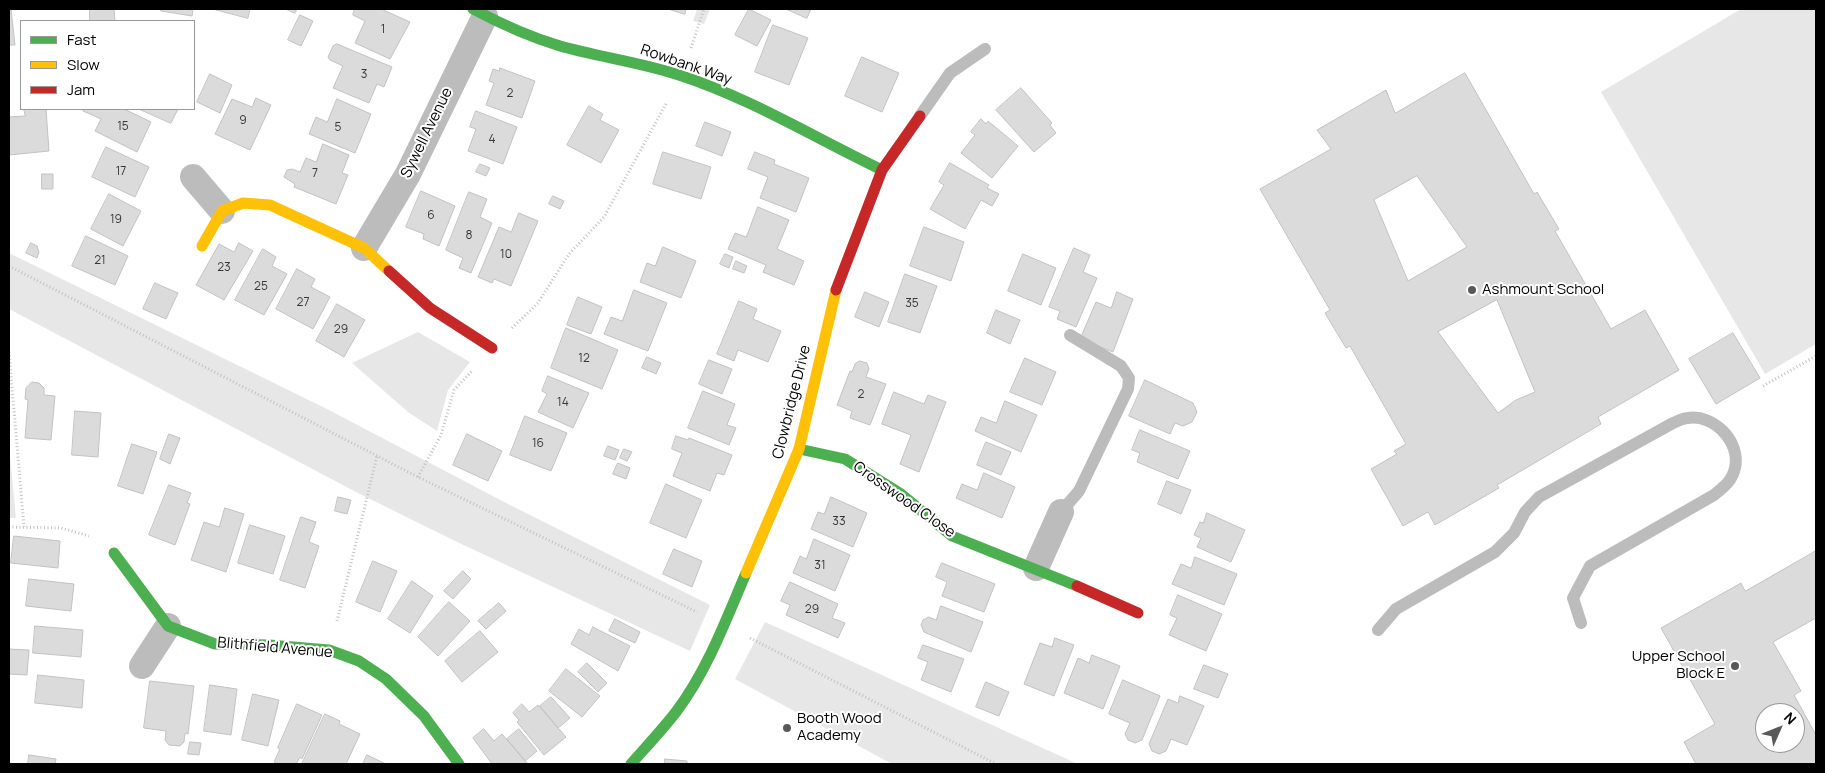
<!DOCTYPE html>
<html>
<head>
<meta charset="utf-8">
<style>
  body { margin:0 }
  #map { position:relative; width:1825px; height:773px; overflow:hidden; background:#fff; font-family:Manrope,sans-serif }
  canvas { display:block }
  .frame { position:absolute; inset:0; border:10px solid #000; pointer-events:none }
  .legend { position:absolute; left:20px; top:20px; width:175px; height:90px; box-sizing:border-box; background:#fff; border:1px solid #999; margin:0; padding:6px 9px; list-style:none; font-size:15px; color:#000 }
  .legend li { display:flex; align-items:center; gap:10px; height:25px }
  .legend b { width:25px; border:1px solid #999 }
  .north { position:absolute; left:1755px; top:703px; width:50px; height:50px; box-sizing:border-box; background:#fff; border:1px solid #999; border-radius:50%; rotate:46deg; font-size:14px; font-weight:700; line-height:20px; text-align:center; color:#000 }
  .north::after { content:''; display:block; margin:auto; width:18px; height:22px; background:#595959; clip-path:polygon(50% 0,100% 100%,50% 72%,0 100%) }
</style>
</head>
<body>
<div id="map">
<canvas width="1825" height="773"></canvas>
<div class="frame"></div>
<ul class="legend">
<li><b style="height:6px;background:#4caf50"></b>Fast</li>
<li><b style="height:6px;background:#ffc107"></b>Slow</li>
<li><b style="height:6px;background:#c62828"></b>Jam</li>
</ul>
<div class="north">N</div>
</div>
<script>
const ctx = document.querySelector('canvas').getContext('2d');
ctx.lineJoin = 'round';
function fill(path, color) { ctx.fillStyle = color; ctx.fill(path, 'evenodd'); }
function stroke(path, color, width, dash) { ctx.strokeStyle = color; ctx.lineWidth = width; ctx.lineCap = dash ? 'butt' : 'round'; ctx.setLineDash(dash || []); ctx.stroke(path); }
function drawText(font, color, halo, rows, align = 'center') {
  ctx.font = font + ' Manrope,sans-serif'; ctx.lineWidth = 4; ctx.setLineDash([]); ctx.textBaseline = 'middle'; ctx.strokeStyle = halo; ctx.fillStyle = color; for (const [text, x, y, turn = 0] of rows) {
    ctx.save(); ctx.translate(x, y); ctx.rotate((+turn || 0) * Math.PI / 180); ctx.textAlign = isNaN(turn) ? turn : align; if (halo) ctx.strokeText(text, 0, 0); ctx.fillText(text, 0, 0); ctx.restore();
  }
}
fill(new Path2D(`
  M697 9H710L704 24 693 21Z
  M1741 9H1816V344L1765 374 1601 92Z
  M9 253 329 410 508 504 710 605 690 651 455 541 356 492 9 309Z
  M418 332 470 362 448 390 437 431 408 412 352 363Z
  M9 446 16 518H9Z
  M765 622 1078 764H892L735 679Z`), '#e7e7e7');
const building = new Path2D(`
  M9 9H11L15 45H9Z
  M90 9H114L115 21H90Z
  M161 9H193L192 16 161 11Z
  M213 9H250L248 18Z
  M286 9H297L295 13Z
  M355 9H381L410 22 390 59 355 43 365 21 353 15Z
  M668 9H686L685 14Z
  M749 9 771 20 757 46 735 35Z
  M786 9H811L807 18Z
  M300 15 313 21 301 46 288 40Z
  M773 25 808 38 789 85 755 72Z
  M337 44 392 67 384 87 377 84 369 103 333 88 343 66 330 60 328 57 333 46Z
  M862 57 899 73 882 112 845 96Z
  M500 68 535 81 522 118 486 105 494 83 489 81 493 69 499 71Z
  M1465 73 1534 194 1537 192 1559 229 1555 231 1611 329 1645 310 1679 370 1598 417 1601 424 1497 485 1499 488 1435 525 1428 512 1403 526 1371 469 1397 454 1394 451 1406 444 1350 346 1346 348 1325 313 1330 310 1260 189 1331 149 1317 130 1386 90 1395 113ZM1417 176 1467 247 1408 281 1374 200ZM1497 300 1535 392 1516 400 1498 413 1438 332Z
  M210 74 232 85 220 113 197 102Z
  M1021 88 1052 123 1050 125 1056 133 1034 152 996 110Z
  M256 98 271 105 250 150 215 134 232 99 252 107Z
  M337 99 371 114 355 153 309 134 316 117 327 122Z
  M589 106 603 114 600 120 619 130 601 163 567 145Z
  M24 109H46L49 151 9 155V117L25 116Z
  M84 109H124L151 122 137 152 95 131 101 119 83 111Z
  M139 109H178L171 123Z
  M476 111 517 127 503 164 468 151 476 129 470 127Z
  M981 119 986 124 988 121 1018 146 992 178 961 153 975 135 971 132Z
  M705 122 731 132 722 156 696 146Z
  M323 144 349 155 342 173 348 175 336 204 294 187 295 184 284 177 287 170 292 169 300 172 306 158 316 162Z
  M106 147 149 167 135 197 92 177Z
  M663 152 711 167 701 199 653 184Z
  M755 152 775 160 774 164 809 178 796 212 760 198 768 177 748 169Z
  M950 163 989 185 987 188 999 194 992 206 981 200 965 229 930 209 944 185 939 182Z
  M480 164 490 168 486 176 476 172Z
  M42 174H53V189H42Z
  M421 191 455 206 439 246 423 239 424 234 406 227Z
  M469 192 487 199 480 217 492 223 471 273 459 268 463 258 446 250Z
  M109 194 141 211 123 246 91 229Z
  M553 196 564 201 560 209 549 204Z
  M758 207 789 220 777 249 804 261 794 285 763 272 766 265 728 249 735 233 746 237Z
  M519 213 538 221 511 286 494 279 492 283 478 277 499 227 511 232Z
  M924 227 964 242 951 281 910 266Z
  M86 236 128 256 115 285 72 266Z
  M31 243 37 246 39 252 37 258 26 253Z
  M239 243 253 251 224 300 196 285 219 244 234 252Z
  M663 247 696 261 681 298 640 282 647 263 655 266Z
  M1074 248 1090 255 1083 272 1097 278 1076 327 1057 319 1060 311 1049 307Z
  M263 249 276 257 272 266 287 274 264 315 235 300Z
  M725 254 733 257 729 268 720 264Z
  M1023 254 1056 268 1041 305 1008 291Z
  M736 261 747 266 744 273 733 269Z
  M297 269 315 279 311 287 330 297 313 329 276 309Z
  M905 274 937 286 920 333 888 322Z
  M155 283 178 293 166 319 143 309Z
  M634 290 667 303 648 351 604 334 611 317 622 321Z
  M865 292 889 302 879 327 855 317Z
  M1117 292 1133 299 1113 352 1080 339 1096 302 1111 308Z
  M578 297 602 307 591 334 567 325Z
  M739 301 757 309 753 319 781 331 768 362 738 350 734 361 717 354Z
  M337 304 365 320 344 357 316 341Z
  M996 310 1020 320 1010 344 987 333Z
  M566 328 618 350 602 389 551 368Z
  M1733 333 1760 378 1716 404 1689 359Z
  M647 357 661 363 656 374 642 368Z
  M1025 358 1056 372 1042 405 1010 392Z
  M709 360 732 369 722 394 699 384Z
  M860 361 867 363 869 369 866 377 886 384 870 425 850 418 852 411 837 405 850 371 852 372 855 364Z
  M548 376 589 393 573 428 538 412 547 394 542 391Z
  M1145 380 1193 403 1197 412 1192 422 1183 426 1175 423 1170 434 1129 416Z
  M32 382 39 383 44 388V395L55 396 51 440 25 438 28 400 25 399 26 388Z
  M703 391 735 404 727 425 736 428 729 445 688 428Z
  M894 392 924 404 928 395 946 402 919 472 900 464 911 435 882 424Z
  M1005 401 1037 415 1021 452 975 431 981 417 996 423Z
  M75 411 101 413 98 457 72 455Z
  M525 416 567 433 551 471 510 455Z
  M1140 430 1190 451 1178 479 1137 462 1140 453 1132 450Z
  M169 434 180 438 170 464 160 459Z
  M467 434 502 451 488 481 453 465Z
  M676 436 688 440 689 438 732 455 724 475 717 473 710 491 673 476 682 453 672 449Z
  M986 442 1011 452 1001 475 977 465Z
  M132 444 157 452 143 494 118 486Z
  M608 446 619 450 615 460 604 456Z
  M624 449 632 452 627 461 620 458Z
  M618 463 630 468 626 479 613 474Z
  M984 473 1015 487 1002 518 956 498 962 484 977 490Z
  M1167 481 1191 490 1181 514 1158 504Z
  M666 484 702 500 686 538 650 523Z
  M169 485 191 493 187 503 190 504 175 545 149 535Z
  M338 497 351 500 347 514 335 511Z
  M831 497 867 513 853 547 811 529 818 512 824 514Z
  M225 508 244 514 226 572 191 560 204 522 219 527Z
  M1207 513 1245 530 1231 562 1197 547 1201 538 1194 535 1200 522 1203 523Z
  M301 517 316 522 309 542 319 546 305 588 280 580Z
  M250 525 285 536 273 574 238 563Z
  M14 536 60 541 58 568 11 563Z
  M814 539 850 555 835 591 793 573 800 556 806 559Z
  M674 549 702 561 692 587 663 574Z
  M1816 551V618L1773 642 1801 691 1794 695 1816 735V764H1696L1684 742 1715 724 1661 628 1741 583 1745 591ZM1765 713H1795V743H1765Z
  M1195 557 1237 574 1224 605 1172 584 1181 564 1191 568Z
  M373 561 397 571 380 612 356 602Z
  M942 563 995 584 984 612 942 596 947 582 936 577Z
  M463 571 471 579 453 599 444 591Z
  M29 579 74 584 71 611 26 606Z
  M412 581 433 596 410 633 388 619Z
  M790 582 838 604 832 618 845 623 838 638 786 615 790 605 781 601Z
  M1178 595 1222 614 1206 651 1169 635 1177 618 1170 615Z
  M449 602 470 621 438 656 418 637Z
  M499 603 506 611 486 629 478 621Z
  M941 606 983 622 971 652 924 632 921 625 923 620 929 617 936 620Z
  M615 619 640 632 635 643 609 631Z
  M35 626 83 630 81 657 33 653Z
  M593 627 630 646 618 671 571 644 579 629 589 635Z
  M480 631 498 652 462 682 445 661Z
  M1055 638 1074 645 1054 696 1024 684 1040 643 1052 647Z
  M923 645 964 659 951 692 921 680 928 662 918 658Z
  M9 649 29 650 27 675 9 674Z
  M1092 655 1120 666 1103 709 1064 693 1078 658 1089 663Z
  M587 663 607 683 598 692 578 672Z
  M1204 665 1228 674 1218 698 1194 689Z
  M566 669 600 696 582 717 549 691Z
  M38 675 84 680 82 708 35 703Z
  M1123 680 1160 696 1142 740 1135 743 1128 740 1125 734 1130 723 1109 714Z
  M150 681 194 686 188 734 185 733 184 742 180 746 169 745 165 740 166 731 144 728Z
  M986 682 1009 692 999 716 976 707Z
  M210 685 237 689 231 735 204 731Z
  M253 694 279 700 268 746 242 740Z
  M1180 696 1204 706 1187 745 1171 739 1166 751 1159 754 1152 751 1149 744 1168 699 1178 703Z
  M551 697 570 718 558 728 540 706Z
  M297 704 322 715 302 759 300 757 296 764H279L274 762 280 749 278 748Z
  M522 704 529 712 538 705 566 737 544 755 517 722 519 720 513 713Z
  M325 714 340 721 339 724 360 734 346 764H302Z
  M484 729 494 741 502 734 528 764H492L473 738Z
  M519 729 537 751 525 761 507 739Z
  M190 742 201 743 199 755 188 754Z
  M29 755 56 759 55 764H28Z
  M367 755 386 764H363Z
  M665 759 687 761V764H665Z`);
fill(building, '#dbdbdb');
stroke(building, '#c2c2c2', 1);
stroke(new Path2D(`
  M691 48 704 9
  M9 266 418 477 697 612
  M512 328 538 303 569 254 604 217 667 102
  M9 352 24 527
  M1763 386 1816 356
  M418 477 441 435 454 390 472 371
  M9 527 61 528 89 536
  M337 621 377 456
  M750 638 996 764`), '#c2c2c2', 3, [1, 2.5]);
stroke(new Path2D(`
  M920 116 950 73 985 49
  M1061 512 1079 491 1128 389 1129 378 1121 366 1070 335
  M1378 630 1396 609 1495 552 1514 533 1525 512 1539 497 1673 423C1678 421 1683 418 1688 418 1714 414 1741 442 1735 468 1732 481 1724 487 1714 495L1590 566 1573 598 1581 623`), '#bcbcbc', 12);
stroke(new Path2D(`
  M193 177 222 211
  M364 248 408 174 485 16
  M1036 568 1061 512
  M142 666 168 626`), '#bcbcbc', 26);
stroke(new Path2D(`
  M473 9C501 24 530 37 560 46 599 57 640 62 679 75 750 98 815 138 882 170
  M799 449 845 459 901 494 952 536 1077 586
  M114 553 168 626 215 644 269 645 329 650 359 661 386 679 424 716 459 764
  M631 764C646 747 662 730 676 712 707 671 726 620 746 573`), '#4caf50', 11);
stroke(new Path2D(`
  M202 246 222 211 243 203 270 205 364 248 389 271
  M746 573 799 449 836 290`), '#ffc107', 11);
stroke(new Path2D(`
  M389 271 430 308 492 348
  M836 290 882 170 920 116
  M1077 586 1138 613`), '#c62828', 11);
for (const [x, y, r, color] of [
  [1472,290,5,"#595959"],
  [1735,666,5,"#595959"],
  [787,728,5,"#595959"]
]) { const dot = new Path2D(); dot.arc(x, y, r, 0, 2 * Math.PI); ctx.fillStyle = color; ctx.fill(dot); stroke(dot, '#fff', 2); }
drawText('12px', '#373737', null, [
  ["1",383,30],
  ["3",364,75],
  ["2",510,94],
  ["9",243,121],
  ["15",123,127],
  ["5",338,128],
  ["4",492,140],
  ["17",121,172],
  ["7",315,174],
  ["6",431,216],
  ["19",116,220],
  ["8",469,236],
  ["10",506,255],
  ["21",100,261],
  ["23",224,268],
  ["25",261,287],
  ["27",303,303],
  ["35",912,304],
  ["29",341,330],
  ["12",584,359],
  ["2",861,395],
  ["14",563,403],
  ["16",538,444],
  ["33",839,522],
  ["31",820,566],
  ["29",812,610]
]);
drawText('15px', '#000', '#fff', [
  ["Rowbank Way",686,65,19],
  ["Sywell Avenue",427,133,-64],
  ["Clowbridge Drive",792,402,-76],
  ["Crosswood Close",904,500,35],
  ["Blithfield Avenue",275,648,5]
]);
drawText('15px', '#000', '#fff', [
  ["Ashmount School",1482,290],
  ["Upper School",1725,657,"right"],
  ["Block E",1725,674,"right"],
  ["Booth Wood",797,719],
  ["Academy",797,736]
], 'left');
</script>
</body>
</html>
